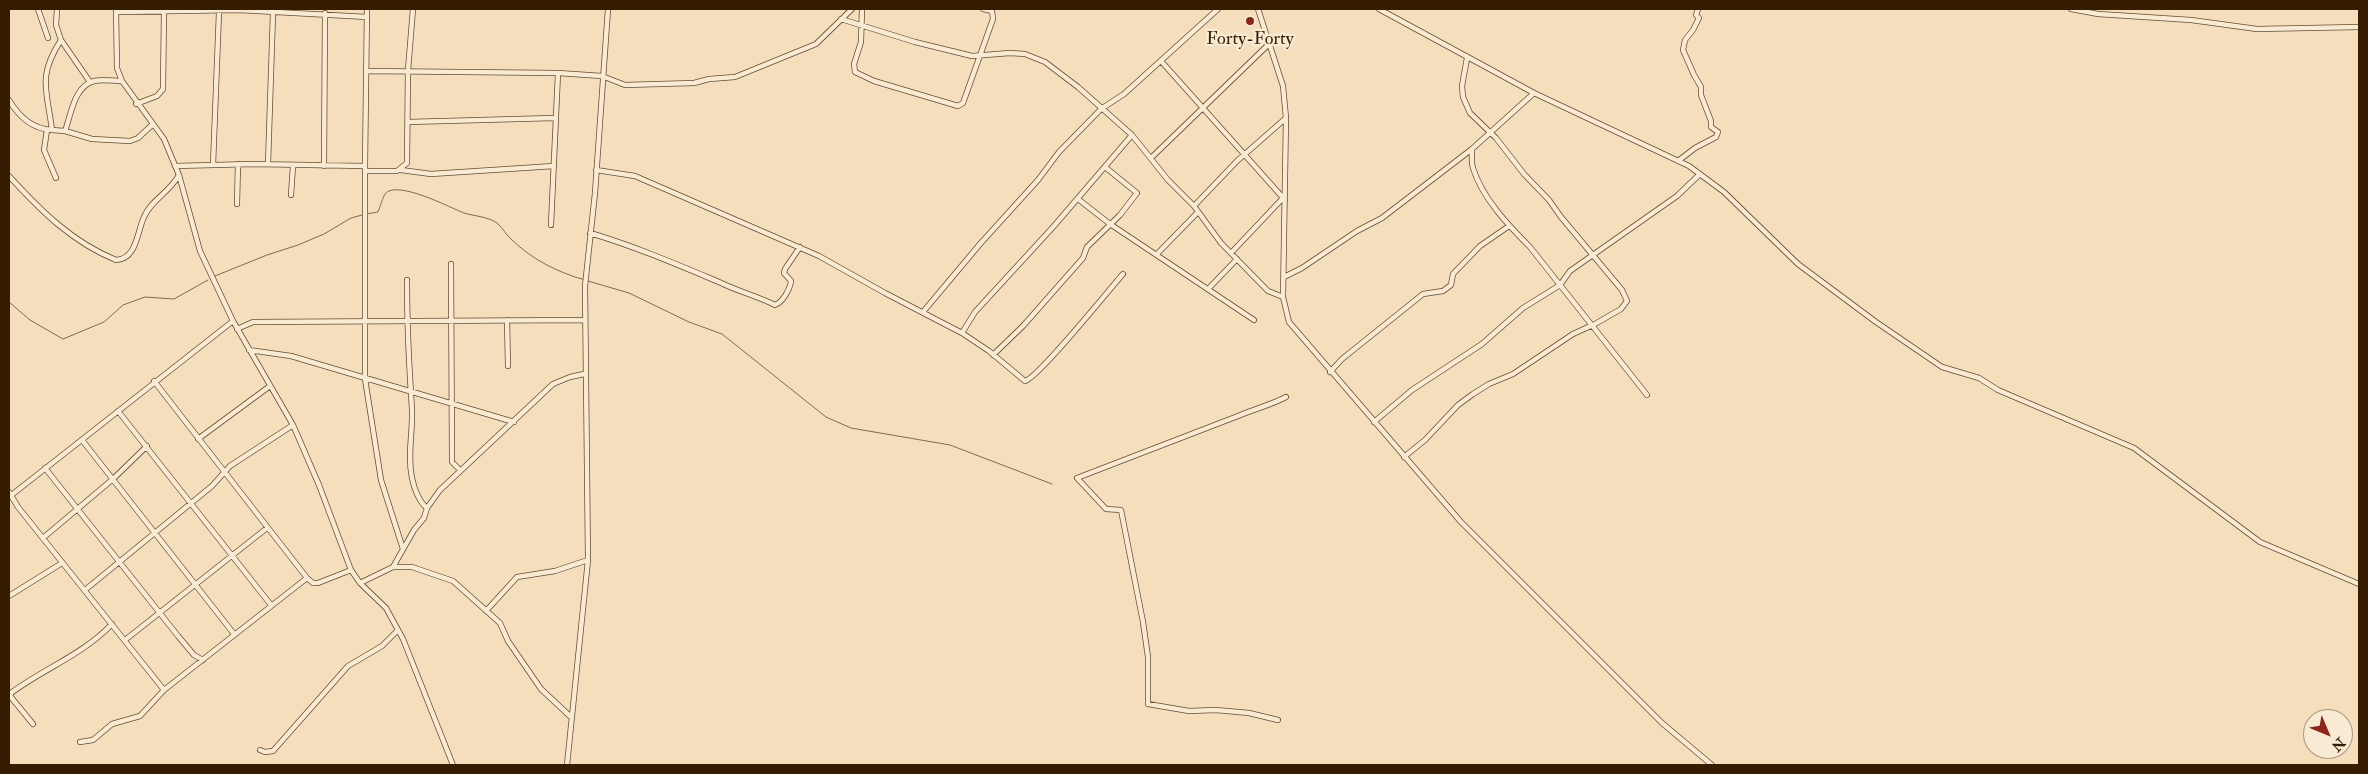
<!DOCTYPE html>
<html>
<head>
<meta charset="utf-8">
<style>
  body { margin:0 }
  #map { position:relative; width:2368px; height:774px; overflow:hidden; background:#f4debc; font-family:"IM FELL Double Pica",serif }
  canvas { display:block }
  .frame { position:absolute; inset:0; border:10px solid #361c00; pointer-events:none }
  .north { position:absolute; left:2303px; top:709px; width:50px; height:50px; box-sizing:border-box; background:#f8ead3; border:1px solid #aa987f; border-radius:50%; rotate:135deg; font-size:14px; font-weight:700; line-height:20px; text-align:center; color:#361c00 }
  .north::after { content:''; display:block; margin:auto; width:18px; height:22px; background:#8f2418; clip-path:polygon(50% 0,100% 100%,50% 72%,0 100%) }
</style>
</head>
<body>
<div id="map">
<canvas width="2368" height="774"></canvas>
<div class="frame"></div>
<div class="north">N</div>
</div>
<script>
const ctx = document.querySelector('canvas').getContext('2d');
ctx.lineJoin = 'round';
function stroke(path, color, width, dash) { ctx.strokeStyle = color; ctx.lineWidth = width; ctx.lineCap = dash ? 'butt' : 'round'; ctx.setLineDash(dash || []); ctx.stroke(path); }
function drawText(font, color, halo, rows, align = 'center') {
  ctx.font = font + ' "IM FELL Double Pica",serif'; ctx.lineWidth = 4.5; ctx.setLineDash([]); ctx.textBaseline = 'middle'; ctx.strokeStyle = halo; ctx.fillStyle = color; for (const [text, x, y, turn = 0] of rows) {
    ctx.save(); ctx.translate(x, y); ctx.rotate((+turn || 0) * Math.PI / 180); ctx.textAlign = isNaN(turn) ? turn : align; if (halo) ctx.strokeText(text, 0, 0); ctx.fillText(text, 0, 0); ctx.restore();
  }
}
stroke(new Path2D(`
  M366 214 378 212C380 207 383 197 385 194 396 179 451 208 464 213 474 216 489 217 497 223 503 228 506 235 512 240 533 260 557 272 585 280
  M215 276 267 255 298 245 324 234 351 218 362 215
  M588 281 629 293 689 322 722 334 826 417 851 428 950 445 1052 484
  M9 302 30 320 63 339 104 322 123 305 145 297 174 299 208 280`), '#81694a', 1);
const minor = new Path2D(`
  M38 9 48 38
  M57 9 56 25 61 40C37 77 47 90 52 130L65 131 92 139 130 141 138 138 152 125
  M116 9 117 68 122 81 164 139 179 175 200 251 233 321 293 425 319 485 351 570 360 583 386 608 403 639 453 765
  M862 9 861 42 854 64 855 72 874 81 958 106 963 103 993 19 992 11 983 9
  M1258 9 1283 86 1286 118 1283 297 1289 322 1461 522 1662 723 1712 765
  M1379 9 1534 93 1689 166 1724 192 1798 264 1876 322 1942 367 1979 378 1998 390 2134 448 2260 542 2359 584
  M2071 9 2098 14 2191 20 2257 29 2359 27
  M117 12 239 10 367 17
  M841 19 915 42 972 56 1010 53 1025 54 1045 62 1078 87 1132 135 1168 180 1194 206 1221 243 1268 291 1283 297
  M61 40 90 82
  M1161 61 1285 200
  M366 71 558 73 602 76 625 85 694 83 709 79 735 77 816 44 852 9
  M1534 93 1472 149C1472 155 1471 162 1473 168 1482 198 1509 226 1530 247L1647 395
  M9 100C19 117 32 129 52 130
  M136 104 157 96 163 89 164 10
  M408 122 554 118
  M47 130 44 150 56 178
  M65 131C71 115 74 86 94 81 101 79 114 81 122 81
  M1151 158 1270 43
  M1678 161 1695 148 1716 137 1718 132 1711 127V121L1701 95V87L1694 75 1683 50 1685 40 1693 30 1699 18 1696 15 1698 9
  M268 164 273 13
  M213 165 219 12
  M175 166 253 164 365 166 367 9
  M324 166 325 13
  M365 166V379L381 480 403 549
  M401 170 431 174 554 166
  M596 170 635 176 819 256 885 293 962 333 989 351 1025 381C1038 378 1108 291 1123 274
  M366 171H397L407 163 408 70 413 9
  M9 176C41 211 72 242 116 260 137 259 137 232 144 217 151 200 169 193 179 175
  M291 195 293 166
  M1078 199 1110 224 1254 320
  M237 204 238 164
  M1194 206 1237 161 1286 118
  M551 225 558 73
  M590 233C634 246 676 264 719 282 737 291 757 296 775 305 783 302 790 289 791 281L784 273 785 269 800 247
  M1231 253 1283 198
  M1157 254 1198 212
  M451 264 452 462 460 470
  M1284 277 1302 268 1357 231 1382 218 1472 149
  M407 280C407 323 409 366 412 409 413 432 407 455 412 478 414 488 419 502 427 508
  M1209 288 1237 259
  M923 312 980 244 1038 180 1059 152 1101 109 1124 94 1218 9
  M507 320 508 366
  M237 329 253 322 584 320
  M962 333 975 312 1054 226 1132 135
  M249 350 291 356 514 422
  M993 355 1023 326 1083 258 1087 247 1120 215 1137 193 1105 167
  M1330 372 1342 359 1423 294 1443 291 1451 285 1453 274 1480 246 1509 226
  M154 381 307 578
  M118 411 271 605
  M1374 422 1412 390 1482 344 1523 308 1560 285 1570 271 1677 196 1700 174
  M198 439 270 386
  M82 440 234 634
  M1404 457 1425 440 1458 405 1473 394 1489 384 1513 374 1573 334 1595 324 1621 309 1627 301 1622 290 1561 217 1549 200 1524 174 1496 138 1470 113 1463 97 1462 86 1467 58
  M45 468 178 636 194 655 203 660
  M9 492 18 507 164 690 307 578 313 583H318L351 570
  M9 497 233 321
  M43 538 113 479 147 446
  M393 567H412L453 581 500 623 508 641 541 689 571 717
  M360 583 393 567 414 530 424 518 427 508 440 490 553 384 570 377 584 374
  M85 590 212 486 230 466 293 425
  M9 596 62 563
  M486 611 517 577 555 571 588 560
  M125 640 267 528
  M1278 720 1249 713 1216 710 1189 711 1148 704V657L1143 622 1121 510 1106 509 1077 478 1238 416C1254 409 1271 405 1286 397
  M33 724 10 696 11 693C43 669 84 654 112 624
  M80 742 93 740 112 724 140 716 164 690
  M260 750 265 752 273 751 348 666 382 646 398 630
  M567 765 588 560 585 286 595 193 608 9`);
stroke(minor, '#664c2f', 6);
stroke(minor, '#f8ead3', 4.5);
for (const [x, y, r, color] of [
  [1250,21,5,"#8f2418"]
]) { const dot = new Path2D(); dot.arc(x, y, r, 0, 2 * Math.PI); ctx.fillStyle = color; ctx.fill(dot); stroke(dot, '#f8ead3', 2); }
drawText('18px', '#361c00', '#f8ead3', [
  ["Forty-Forty",1250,40]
]);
</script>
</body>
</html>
